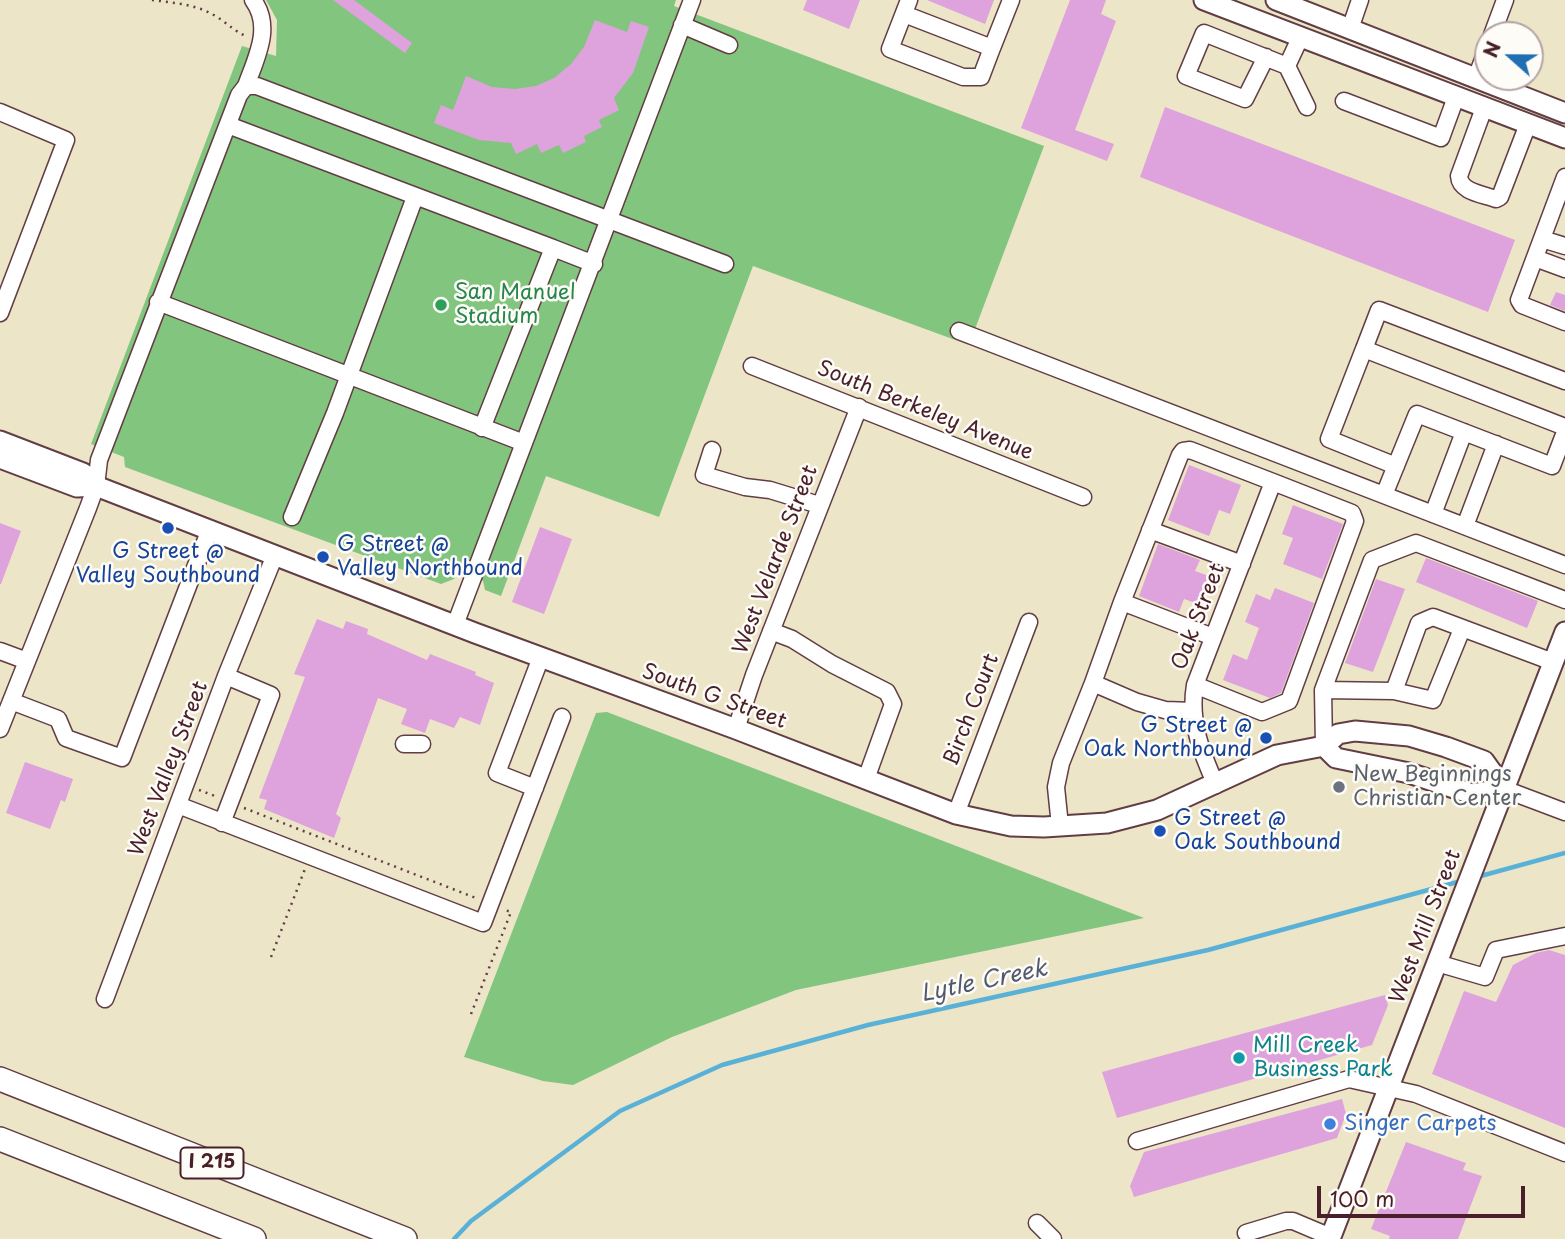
<!DOCTYPE html>
<html>
<head>
<meta charset="utf-8">
<style>
  body { margin:0 }
  #map { position:relative; width:1565px; height:1239px; overflow:hidden; background:#ede5c8; font-family:"Playpen Sans",sans-serif }
  canvas { display:block }
  .north { position:absolute; left:1474px; top:21px; width:70px; height:70px; box-sizing:border-box; background:#fdfcf7; border:2px solid #b5a4a5; border-radius:50%; rotate:291deg; font-size:19px; font-weight:700; line-height:28px; text-align:center; color:#4a1f2b }
  .north::after { content:''; display:block; margin:auto; width:24px; height:32px; background:#1f6fb2; clip-path:polygon(50% 0,100% 100%,50% 72%,0 100%) }
  .scale { position:absolute; left:1317px; top:1186px; width:208px; height:32px; box-sizing:border-box; border:4px solid #4a1f2b; border-top:0; padding-left:9px; font-size:21px; line-height:24px; white-space:nowrap; color:#4a1f2b; -webkit-text-stroke:5px #fdfcf7; paint-order:stroke }
</style>
</head>
<body>
<div id="map">
<canvas width="1565" height="1239"></canvas>
<div class="north">N</div>
<div class="scale">100 m</div>
</div>
<script>
const ctx = document.querySelector('canvas').getContext('2d');
ctx.lineJoin = 'round';
function fill(path, color) { ctx.fillStyle = color; ctx.fill(path, 'evenodd'); }
function stroke(path, color, width, dash) { ctx.strokeStyle = color; ctx.lineWidth = width; ctx.lineCap = dash ? 'butt' : 'round'; ctx.setLineDash(dash || []); ctx.stroke(path); }
function drawText(font, color, halo, rows, align = 'center') {
  ctx.font = font + ' "Playpen Sans",sans-serif'; ctx.lineWidth = 5; ctx.setLineDash([]); ctx.textBaseline = 'middle'; ctx.strokeStyle = halo; ctx.fillStyle = color; for (const [text, x, y, turn = 0] of rows) {
    ctx.save(); ctx.translate(x, y); ctx.rotate((+turn || 0) * Math.PI / 180); ctx.textAlign = isNaN(turn) ? turn : align; if (halo) ctx.strokeText(text, 0, 0); ctx.fillText(text, 0, 0); ctx.restore();
  }
}
fill(new Path2D(`
  M266 0H676L674 6 1044 146 969 345 753 266 659 517 546 476 501 596 485 590 483 581 458 571 454 579 441 584 125 467 124 457 91 444 242 46 276 56 277 20Z
  M607 712 1144 918 796 990 672 1037 573 1085 543 1081 464 1057 596 713Z`), '#82c57f');
stroke(new Path2D(`
  M1477 877 1565 853
  M454 1239 471 1221 620 1111 722 1065 868 1025 1208 950 1461 881`), '#5ab1d7', 4.5);
fill(new Path2D(`
  M333 0H354L412 43 405 53Z
  M807 0H860L849 29 803 10Z
  M927 0H994L985 24Z
  M1070 0H1106L1101 14 1116 21 1075 130 1114 144 1107 161 1021 128Z
  M595 20 627 32 631 21 649 27 633 73 614 98 619 110 599 120 602 127 584 136 586 142 563 153 559 145 541 153 537 144 516 154 511 143 479 140 434 123 441 105 453 110 466 76 492 87 515 89 536 86 554 78 571 64 584 47Z
  M1165 107 1515 240 1488 312 1140 177Z
  M1556 292 1565 295V311L1550 305Z
  M1189 465 1241 485 1230 514 1219 510 1209 536 1168 520Z
  M1293 505 1343 524 1322 579 1283 564 1293 538 1282 534Z
  M0 523 21 531 1 584H0Z
  M540 527 572 539 544 614 512 602Z
  M1158 544 1200 560 1195 571 1209 576 1198 604 1184 599 1179 612 1139 596Z
  M1426 558 1538 601 1527 628 1416 582Z
  M1376 579 1405 589 1373 672 1345 663Z
  M1275 588 1314 603 1281 693 1270 698 1223 680 1233 654 1247 660 1259 628 1245 622 1256 594 1270 600Z
  M317 619 343 629 346 621 368 629 367 634 427 660 430 654 476 672 475 675 494 683 480 725 460 717 454 728 430 719 425 733 401 724 407 709 378 698 336 814 341 818 334 838 264 809 267 800 259 798 305 677 294 674Z
  M25 762 73 779 65 802 61 800 50 829 6 813Z
  M1549 950 1565 955V1128L1432 1074 1464 991 1496 1002 1513 965 1536 953Z
  M1385 995 1388 1005 1372 1045 1117 1118 1102 1072Z
  M1342 1099 1346 1114 1337 1138 1134 1197 1130 1186 1144 1152Z
  M1406 1142 1466 1163 1463 1170 1482 1176 1458 1239H1389L1390 1236 1371 1229Z`), '#dea2dd');
const minor = new Path2D(`
  M909 0 890 49 963 77H981L992 48
  M904 14 992 48 1011 0
  M682 25 729 45
  M1350 29 1360 0
  M1492 35 1505 0
  M1266 57 1245 99 1186 76 1204 33 1287 66 1307 107
  M1287 66 1300 38
  M1476 78 1488 46
  M246 86C256 58 273 27 253 0
  M1344 101 1441 138 1456 97
  M1484 108 1459 176C1460 192 1482 194 1496 199L1500 197 1528 124
  M0 112 66 140 0 313
  M228 125 553 248 482 428
  M1565 177 1519 300 1522 305 1565 322
  M1542 239 1565 246
  M553 248 594 264
  M1535 258 1565 269
  M158 302 524 443
  M959 331 1565 565
  M1364 349 1329 439 1396 466
  M752 366 1083 497
  M1565 381 1379 310 1364 349 1565 427
  M712 450 704 475 745 487 770 490 819 505
  M1384 495 1417 414 1552 466 1565 432
  M1433 514 1464 432
  M292 517 335 413 415 197
  M1465 526 1496 444
  M1150 530 1242 564
  M1122 602 1180 455 1183 451 1190 450 1273 482 1195 685C1189 721 1201 752 1216 785
  M455 625 692 0
  M771 631 792 639 832 664 887 692 893 704 866 779
  M0 651 27 661
  M1093 683 1122 602 1213 637
  M1195 685 1262 712 1289 701 1355 521 1352 513 1273 482
  M1323 690 1372 560 1416 543 1565 600
  M1394 691 1433 700 1462 629
  M11 701 58 719 66 738 122 758 210 529
  M0 729 88 508 96 486 99 460 239 95 246 86H257L725 264
  M736 729 754 675 859 407
  M404 744H422
  M1324 746 1323 690 1394 691 1419 623 1433 617 1553 662
  M535 788 497 773 541 657
  M1504 789 1565 812
  M178 805 483 923 562 717
  M956 814 1029 622
  M222 823 271 695 226 676
  M1060 826 1056 787 1061 763 1093 683 1137 702 1165 710 1193 711
  M1437 963 1485 977 1496 950 1565 936
  M105 999 226 676 275 555
  M1137 1141 1349 1079 1416 1094 1565 1153
  M1037 1223 1053 1239
  M1246 1233 1286 1221H1293L1331 1237`);
const major = new Path2D(`
  M1204 0 1565 138
  M1276 0 1565 113
  M0 441 83 473 96 486 475 633 736 729 956 814 1011 826 1044 827 1107 823 1157 810 1277 755 1324 746 1338 734 1355 731 1409 736 1446 747 1484 761 1504 789
  M0 458 77 487 96 486
  M1324 746 1336 758 1409 773 1472 794 1504 789
  M1330 1239 1565 632`);
const highway = new Path2D(`
  M0 1079 405 1239
  M0 1139 254 1239`);
stroke(minor, '#623d43', 19);
stroke(major, '#623d43', 23);
stroke(highway, '#623d43', 26);
stroke(new Path2D(`
  M152 0C174 3 197 4 217 17 227 23 234 31 246 36
  M199 790 215 796
  M244 808 476 898
  M271 957 305 869
  M471 1014 511 912 505 910`), '#623d43', 2.5, [2, 5]);
stroke(minor, '#fff', 16);
stroke(major, '#fff', 19);
stroke(highway, '#fff', 23);
for (const [x, y, r, color] of [
  [441,305,7,"#2e9e5b"],
  [168,528,7,"#1a4fb4"],
  [323,557,7,"#1a4fb4"],
  [1266,738,7,"#1a4fb4"],
  [1339,787,7,"#6b7280"],
  [1160,831,7,"#1a4fb4"],
  [1239,1058,7,"#0f9aa8"],
  [1330,1124,7,"#3f7fe0"]
]) { const dot = new Path2D(); dot.arc(x, y, r, 0, 2 * Math.PI); ctx.fillStyle = color; ctx.fill(dot); stroke(dot, '#fdfcf7', 2.5); }
for (const [x, y, w] of [
  [212,1163,63]
]) { const box = new Path2D(); box.roundRect(x - w / 2, y - 15.5, w, 31, 5); ctx.fillStyle = '#fdfcf7'; ctx.fill(box); stroke(box, '#4a1f2b', 2); }
drawText('bold 19px', '#4a1f2b', null, [
  ["I 215",212,1163]
]);
drawText('21px', '#27864d', '#fdfcf7', [
  ["San Manuel",455,293],
  ["Stadium",455,317]
], 'left');
drawText('21px', '#4a1f2b', '#fdfcf7', [
  ["South Berkeley Avenue",925,411,22],
  ["West Velarde Street",776,560,-69],
  ["Oak Street",1199,617,-69],
  ["South G Street",714,697,20],
  ["Birch Court",972,710,-69],
  ["West Valley Street",169,769,-69],
  ["West Mill Street",1426,927,-69]
]);
drawText('21px', '#164399', '#fdfcf7', [
  ["G Street @",337,545],
  ["Valley Northbound",337,569],
  ["G Street @",168,552,"center"],
  ["Valley Southbound",168,576,"center"],
  ["G Street @",1252,726,"right"],
  ["Oak Northbound",1252,750,"right"],
  ["G Street @",1174,819],
  ["Oak Southbound",1174,843]
], 'left');
drawText('21px', '#5b616d', '#fdfcf7', [
  ["New Beginnings",1353,775],
  ["Christian Center",1353,799]
], 'left');
drawText('21px', '#0d838f', '#fdfcf7', [
  ["Mill Creek",1253,1046],
  ["Business Park",1253,1070]
], 'left');
drawText('21px', '#366cbe', '#fdfcf7', [
  ["Singer Carpets",1344,1124]
], 'left');
drawText('italic 23px', '#505970', '#fdfcf7', [
  ["Lytle Creek",984,982,-12]
]);
</script>
</body>
</html>
